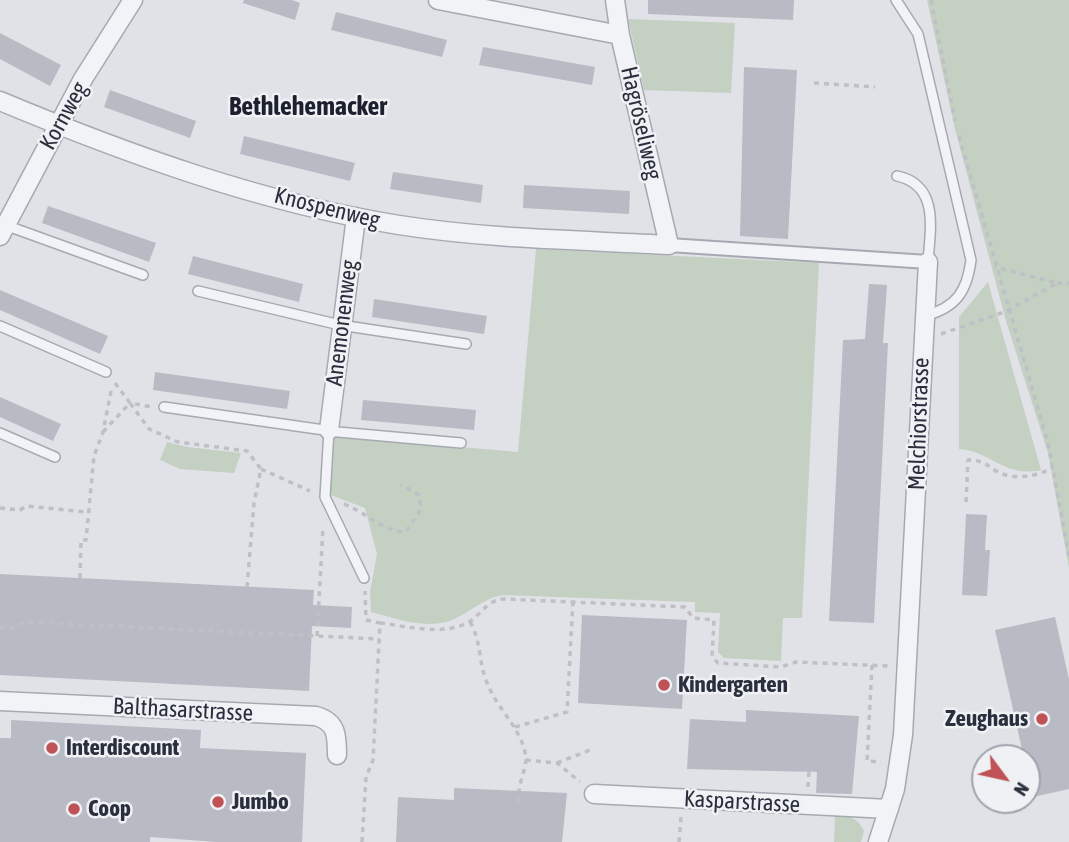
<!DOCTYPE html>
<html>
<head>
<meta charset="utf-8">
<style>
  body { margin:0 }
  #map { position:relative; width:1069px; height:842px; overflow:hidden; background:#e0e2e7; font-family:"Asap Condensed",sans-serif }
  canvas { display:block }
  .north { position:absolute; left:971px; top:744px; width:70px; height:70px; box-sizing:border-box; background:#eff1f5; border:2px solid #a0a3ab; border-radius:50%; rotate:123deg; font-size:19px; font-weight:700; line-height:28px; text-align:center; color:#2a2f3d }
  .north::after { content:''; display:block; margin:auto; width:24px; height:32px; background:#bf5255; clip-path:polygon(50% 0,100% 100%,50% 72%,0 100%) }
</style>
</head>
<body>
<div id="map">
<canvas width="1069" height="842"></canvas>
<div class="north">N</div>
</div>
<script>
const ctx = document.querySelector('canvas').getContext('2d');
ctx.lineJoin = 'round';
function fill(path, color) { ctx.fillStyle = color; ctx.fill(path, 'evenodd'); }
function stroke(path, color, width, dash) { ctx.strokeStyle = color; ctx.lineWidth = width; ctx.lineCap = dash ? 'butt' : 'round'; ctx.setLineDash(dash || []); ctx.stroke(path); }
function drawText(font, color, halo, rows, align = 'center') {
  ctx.font = font + ' "Asap Condensed",sans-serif'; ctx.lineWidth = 5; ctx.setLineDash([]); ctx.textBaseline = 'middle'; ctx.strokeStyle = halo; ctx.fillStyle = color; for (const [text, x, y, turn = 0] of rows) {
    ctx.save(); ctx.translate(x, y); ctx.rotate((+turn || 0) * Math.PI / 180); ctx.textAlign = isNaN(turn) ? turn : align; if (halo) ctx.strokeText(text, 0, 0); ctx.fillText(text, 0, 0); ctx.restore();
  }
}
fill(new Path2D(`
  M927 0H1069V568L1048 453 1006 321 955 129Z
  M628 19 735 23 731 93 644 90Z
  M536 249 819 263 802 618H783L781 661 724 658 718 652 720 613 695 612V602L503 595C485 598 474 609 458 617 432 632 398 619 371 612L370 592 377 554 365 508 328 494 333 436 518 452Z
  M988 282 1041 470C1003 478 992 451 959 449V317Z
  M167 442 187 447 241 453 234 473 180 469 160 460Z
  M835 815C850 816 858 818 864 831L861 842H834Z`), '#c4d0c2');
fill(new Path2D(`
  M244 0H292L300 3 295 20 243 3Z
  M648 0H794L793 20 648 14Z
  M336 12 447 40 442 57 331 30Z
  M0 33 61 65 50 86 0 59Z
  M483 47 595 67 592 85 479 65Z
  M744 67 797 70 788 239 740 236Z
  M110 90 196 121 190 138 104 107Z
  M244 136 355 163 350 181 240 154Z
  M393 172 483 185 481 203 390 189Z
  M524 185 630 191 629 214 523 208Z
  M48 206 156 243 149 262 42 223Z
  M193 256 303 284 299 302 188 274Z
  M869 284 887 285 883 343H888L874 623 829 621 843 340 865 339Z
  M0 290 108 336 100 354 0 310Z
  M374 299 487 316 484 334 372 317Z
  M155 372 290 391 287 409 153 390Z
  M0 397 61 424 53 441 0 417Z
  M363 400 476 410 474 430 361 420Z
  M966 514 987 515 985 550H990L987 596 962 595Z
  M0 574 314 590 313 605 352 607 351 628 312 626 309 691 0 675Z
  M582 615 687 620 682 709 578 703Z
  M1055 617 1069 679V789L1033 797 1027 758H1024L995 630Z
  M746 710 859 716 852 794 816 793 817 772 687 769 690 719 746 722Z
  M11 720 201 730 200 748 306 753 302 842H216L150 837V842H0V738H11Z
  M454 788 567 793 562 842H396L398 797 454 800Z`), '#b8bbc3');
const service = new Path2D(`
  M896 0 918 34 971 260C967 291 957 307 925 316
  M897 176C940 185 930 230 928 262
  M5 225 143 275
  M198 291 340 325 466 344
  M0 326 106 372
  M164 407 338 432 461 443
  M329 430 325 497 364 578
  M0 433 55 457`);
const pedestrian = new Path2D(`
  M669 245 928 262`);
const minor = new Path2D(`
  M438 0 620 35
  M0 101C127 154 262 203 399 225 488 239 579 240 669 245L620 35 615 0
  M0 236 83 79 133 0
  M329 430 356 217
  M0 701 316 716C337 722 337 736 337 755
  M594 794 889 809
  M878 842 895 789 903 735 928 262`);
stroke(service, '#a6a9b1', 12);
stroke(pedestrian, '#a6a9b1', 16);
stroke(minor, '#a6a9b1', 21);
stroke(new Path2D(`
  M931 0 955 121
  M814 83 875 87
  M959 136 1048 443 1069 556
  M1057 283H1069
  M941 334 1007 311 1057 283 995 267
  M115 383 130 403 152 407
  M103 432 130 403 149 429 178 442 247 451 261 469 254 503 247 587
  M261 469 310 491
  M966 502 968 460C988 460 988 469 1003 474 1020 480 1038 475 1053 468
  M344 504C366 512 382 532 406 532L421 509 419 495 401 484
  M0 508 20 510 26 506 87 512
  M80 578 81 540H86L94 456 103 432 112 386
  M470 622C482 642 478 664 488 685 498 710 524 731 526 759 526 768 520 780 519 791
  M380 623C406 626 442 636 467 623 481 616 485 601 503 599L685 607 693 618 714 620 712 656 718 663 781 667 796 662 888 666
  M0 627 12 628 26 622 379 639
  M317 636 323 527
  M872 665 867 761 881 762
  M515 727 567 712 573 601
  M526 760 557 763 580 782
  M557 763 590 750
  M808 787 809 771
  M518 803 519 798
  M362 842 366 777 373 760 380 623 366 620 365 591
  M679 842 681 816`), '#bec0c6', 3.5, [5, 5]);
stroke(service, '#f2f3f6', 9);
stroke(pedestrian, '#f2f3f6', 12);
stroke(minor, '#f2f3f6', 18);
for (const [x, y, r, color] of [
  [664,685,7,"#bf5255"],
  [1042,719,7,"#bf5255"],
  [52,748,7,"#bf5255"],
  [218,802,7,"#bf5255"],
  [74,809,7,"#bf5255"]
]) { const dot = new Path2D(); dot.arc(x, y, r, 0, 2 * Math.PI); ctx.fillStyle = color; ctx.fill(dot); stroke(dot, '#eff1f5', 2.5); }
drawText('23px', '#2a2f3d', '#eff1f5', [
  ["Kornweg",64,116,-61],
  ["Hagröseliweg",641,123,77],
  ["Knospenweg",327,208,14],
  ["Anemonenweg",342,323,-83],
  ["Melchiorstrasse",919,424,-88],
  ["Balthasarstrasse",183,710,3],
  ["Kasparstrasse",742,802,3]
]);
drawText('bold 23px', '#2a2f3d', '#eff1f5', [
  ["Kindergarten",678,685],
  ["Zeughaus",1028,719,"right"],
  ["Interdiscount",66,748],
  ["Jumbo",232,802],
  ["Coop",88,809]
], 'left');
drawText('bold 26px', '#1d202e', '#eff1f5', [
  ["Bethlehemacker",308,107]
]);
</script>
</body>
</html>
